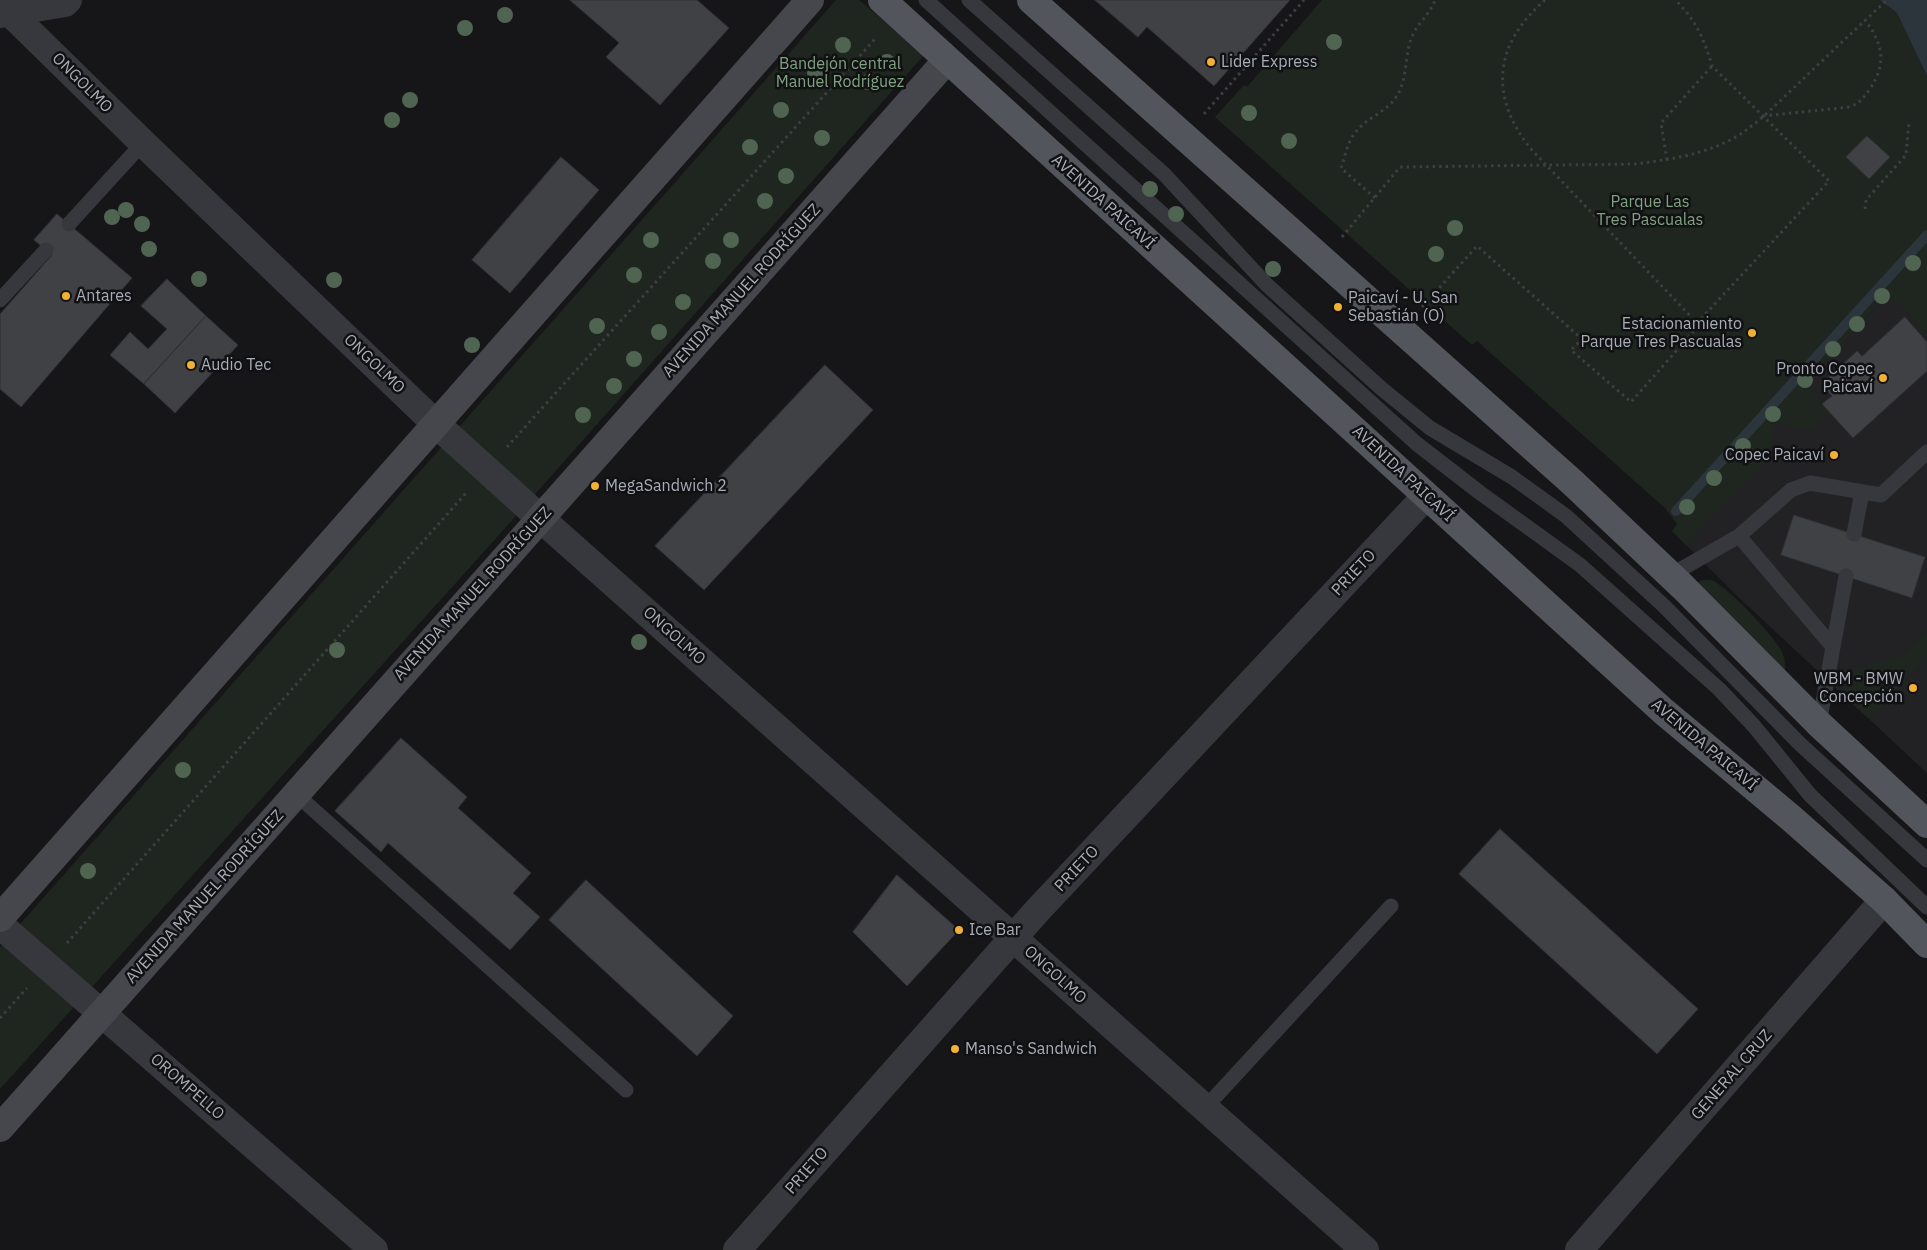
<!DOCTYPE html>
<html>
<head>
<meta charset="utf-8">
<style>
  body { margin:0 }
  canvas { display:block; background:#161618 }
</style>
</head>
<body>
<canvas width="1927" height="1250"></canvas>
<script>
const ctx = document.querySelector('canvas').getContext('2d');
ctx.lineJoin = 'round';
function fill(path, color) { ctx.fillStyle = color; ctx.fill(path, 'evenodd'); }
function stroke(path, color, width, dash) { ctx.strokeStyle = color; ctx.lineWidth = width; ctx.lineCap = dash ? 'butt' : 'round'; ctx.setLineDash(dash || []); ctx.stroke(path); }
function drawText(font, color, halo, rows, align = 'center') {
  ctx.font = font + ' "IBM Plex Sans",sans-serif'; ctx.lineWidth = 5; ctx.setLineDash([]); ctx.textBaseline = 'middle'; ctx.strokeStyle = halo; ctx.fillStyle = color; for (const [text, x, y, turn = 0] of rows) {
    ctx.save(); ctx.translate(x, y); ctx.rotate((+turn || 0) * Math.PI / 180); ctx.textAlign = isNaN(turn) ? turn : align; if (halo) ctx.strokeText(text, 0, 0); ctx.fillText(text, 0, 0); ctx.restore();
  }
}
fill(new Path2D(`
  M1927 250V773L1733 592 1672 531Z`), '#222225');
fill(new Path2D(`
  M836 0H859L924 55 498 536 0 1089V947Z
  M1322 0H1880L1897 13 1927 76V333L1887 294 1805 385 1830 412 1811 429 1775 423 1767 461 1686 545 1672 531 1677 524 1665 508 1477 341 1472 345 1215 117 1244 85 1247 87Z
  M1703 580C1705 580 1708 580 1711 580 1724 583 1777 639 1782 652 1786 662 1786 670 1783 679L1690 585Z
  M1927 631V656L1869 719 1844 696 1847 672 1903 656Z`), '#1e261f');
fill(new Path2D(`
  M1880 0H1927V76L1897 13Z`), '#2c353c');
stroke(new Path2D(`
  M1676 511 1927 235`), '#2c353c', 10);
const building = new Path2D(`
  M570 0H697L729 28 660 105 606 57 619 43Z
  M1095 0H1290L1214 86 1147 27 1138 37Z
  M1867 136 1890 157 1869 179 1846 157Z
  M561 157 599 190 510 293 472 260Z
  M57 214 132 278 21 407 0 389V314L52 255 34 240Z
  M167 279 206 316 144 384 110 355 130 332 148 349 167 329 141 306Z
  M206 316 238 345 175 413 144 384Z
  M1905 317 1927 342V371L1853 438 1822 404 1832 396 1821 384 1857 351 1862 356Z
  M825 365 873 410 704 590 655 546Z
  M1794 515 1925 557 1912 598 1781 555Z
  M401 738 467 797 458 808 531 873 513 893 540 917 510 950 388 843 381 852 335 811Z
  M1500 829 1698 1009 1657 1054 1459 874Z
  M897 875 959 930 907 986 853 932Z
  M586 880 733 1016 697 1056 549 920Z`);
fill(building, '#404145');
stroke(building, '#303034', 1);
stroke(new Path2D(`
  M1545 0C1494 44 1489 96 1530 148L1697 323 1829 181 1712 66C1705 41 1695 18 1675 0
  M1204 114 1304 0
  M1763 116 1850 107C1860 103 1863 98 1870 89 1887 63 1883 44 1865 20
  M1667 160 1661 123 1712 66
  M1375 198 1341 168C1345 157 1347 143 1355 133 1365 119 1382 114 1393 101 1408 84 1404 59 1411 39 1416 24 1430 15 1435 0
  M1865 209 1866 200 1906 155 1909 121
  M1342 237 1400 167 1635 164C1665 160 1696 156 1724 143 1753 130 1777 103 1801 81 1829 54 1858 27 1887 0
  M1422 307 1477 246 1582 339 1571 350 1631 402 1693 332 1697 323
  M507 447 875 39
  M67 943 466 493
  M0 1018 27 988`), '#3d3f44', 3, [2.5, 4]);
stroke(new Path2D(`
  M926 0 1417 444 1479 492 1580 565 1719 689 1754 726 1810 795 1927 907
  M969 0 1164 174 1267 285 1382 389 1430 428 1512 477 1566 516 1664 606 1800 744 1927 860
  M69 224 143 143
  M0 300 46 250
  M1854 534 1862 492
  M1671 575 1739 536
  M1833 647 1739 536 1791 490 1810 483 1881 495 1927 452
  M1819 724 1846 576
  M296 794 626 1090
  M1205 1108 1391 906`), '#37383d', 15);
stroke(new Path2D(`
  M0 14 65 3 68 0
  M540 518 1365 1250
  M737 1250 1037 911 1426 496
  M1579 1250 1884 900`), '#37383d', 28);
stroke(new Path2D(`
  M0 3 143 143 436 424 540 518
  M0 925 374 1250`), '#37383d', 28);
stroke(new Path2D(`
  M0 918 810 0
  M0 1128 947 60`), '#45474d', 28);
stroke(new Path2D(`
  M882 0 1663 711 1791 818 1884 900 1927 944
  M1031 0 1573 483 1683 587 1819 724 1927 824`), '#53555c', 28);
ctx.fillStyle = '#506452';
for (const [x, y] of [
  [505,15],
  [465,28],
  [1334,42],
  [843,45],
  [887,62],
  [815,73],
  [868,82],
  [410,100],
  [781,110],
  [1249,113],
  [392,120],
  [822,138],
  [1289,141],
  [750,147],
  [786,176],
  [1150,189],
  [765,201],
  [126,210],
  [1176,214],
  [112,217],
  [142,224],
  [1455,228],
  [651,240],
  [731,240],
  [149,249],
  [1436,254],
  [713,261],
  [1913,263],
  [1273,269],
  [634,275],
  [199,279],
  [334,280],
  [1882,296],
  [683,302],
  [1857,324],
  [597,326],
  [659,332],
  [472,345],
  [1833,349],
  [634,359],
  [1805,380],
  [614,386],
  [1773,414],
  [583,415],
  [1743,446],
  [1714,478],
  [1687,507],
  [639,642],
  [337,650],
  [183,770],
  [88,871]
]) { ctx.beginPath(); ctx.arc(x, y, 8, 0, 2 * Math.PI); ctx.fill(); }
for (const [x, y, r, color] of [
  [1211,62,5,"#f2b134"],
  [66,296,5,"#f2b134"],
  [1338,307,5,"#f2b134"],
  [1752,333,5,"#f2b134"],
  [191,365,5,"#f2b134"],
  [1883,378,5,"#f2b134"],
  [1834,455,5,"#f2b134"],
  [595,486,5,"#f2b134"],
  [1913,688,5,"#f2b134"],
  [959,930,5,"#f2b134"],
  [955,1049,5,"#f2b134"]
]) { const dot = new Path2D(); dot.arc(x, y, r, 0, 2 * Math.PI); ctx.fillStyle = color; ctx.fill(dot); stroke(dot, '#111113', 2); }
drawText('16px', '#a8adb8', '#111113', [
  ["Lider Express",1221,62],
  ["Antares",76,296],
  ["Paicaví - U. San",1348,298],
  ["Sebastián (O)",1348,316],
  ["Estacionamiento",1742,324,"right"],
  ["Parque Tres Pascualas",1742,342,"right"],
  ["Audio Tec",201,365],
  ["Pronto Copec",1873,369,"right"],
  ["Paicaví",1873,387,"right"],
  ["Copec Paicaví",1824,455,"right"],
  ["MegaSandwich 2",605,486],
  ["WBM - BMW",1903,679,"right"],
  ["Concepción",1903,697,"right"],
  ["Ice Bar",969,930],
  ["Manso's Sandwich",965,1049]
], 'left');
drawText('16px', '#7fa381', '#111113', [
  ["Bandejón central",840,64],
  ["Manuel Rodríguez",840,82],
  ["Parque Las",1650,202],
  ["Tres Pascualas",1650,220]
]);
drawText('16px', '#a8adb8', '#111113', [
  ["ONGOLMO",82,83,45],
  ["AVENIDA PAICAVÍ",1103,202,42],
  ["AVENIDA MANUEL RODRÍGUEZ",742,291,-48],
  ["ONGOLMO",374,364,44],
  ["AVENIDA PAICAVÍ",1403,474,43],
  ["PRIETO",1354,573,-47],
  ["AVENIDA MANUEL RODRÍGUEZ",473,594,-48],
  ["ONGOLMO",674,636,42],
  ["AVENIDA PAICAVÍ",1704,745,40],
  ["PRIETO",1077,869,-47],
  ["AVENIDA MANUEL RODRÍGUEZ",205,897,-48],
  ["ONGOLMO",1055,975,42],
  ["GENERAL CRUZ",1732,1075,-49],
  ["OROMPELLO",187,1087,41],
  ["PRIETO",807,1171,-49]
]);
</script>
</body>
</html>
